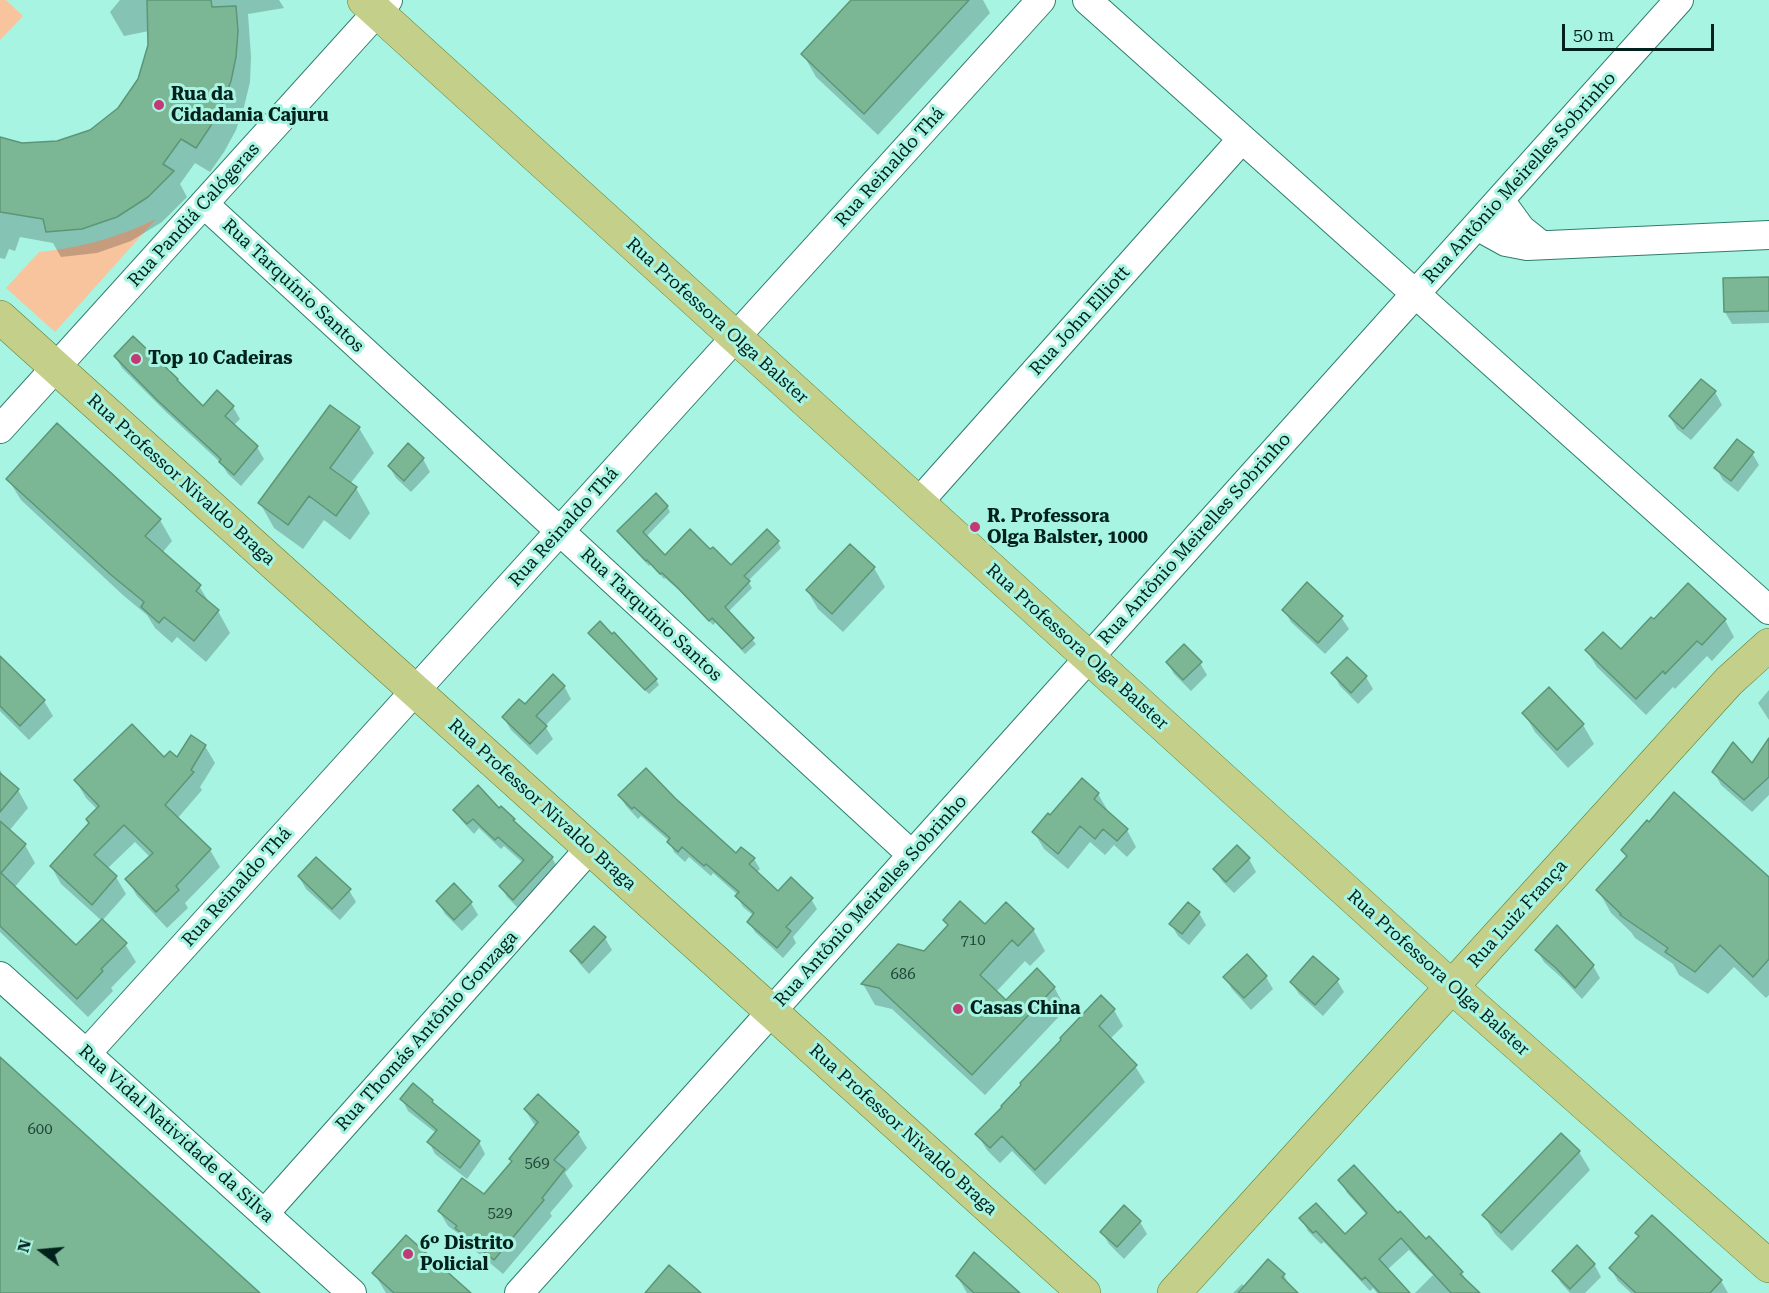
<!DOCTYPE html>
<html>
<head>
<meta charset="utf-8">
<style>
  body { margin:0 }
  #map { position:relative; width:1769px; height:1293px; overflow:hidden; background:#a7f4e2; font-family:"Roboto Serif",serif }
  canvas { display:block }
  .north { position:absolute; left:12px; top:1221px; width:60px; height:60px; -webkit-text-stroke:4px #a7f4e2; paint-order:stroke; rotate:286deg; font-size:16px; font-weight:700; line-height:24px; text-align:center; color:#01221c }
  .north::after { content:''; display:block; margin:auto; width:21px; height:27px; background:#01221c; clip-path:polygon(50% 0,100% 100%,50% 72%,0 100%) }
  .scale { position:absolute; left:1562px; top:24px; width:152px; height:27px; box-sizing:border-box; border:3px solid #01221c; border-top:0; padding-left:8px; font-size:18px; line-height:21px; white-space:nowrap; color:#01221c; -webkit-text-stroke:4px #a7f4e2; paint-order:stroke }
</style>
</head>
<body>
<div id="map">
<canvas width="1769" height="1293"></canvas>
<div class="north">N</div>
<div class="scale">50 m</div>
</div>
<script>
const ctx = document.querySelector('canvas').getContext('2d');
ctx.lineJoin = 'round';
function fill(path, color) { ctx.fillStyle = color; ctx.fill(path, 'evenodd'); }
function stroke(path, color, width, dash) { ctx.strokeStyle = color; ctx.lineWidth = width; ctx.lineCap = dash ? 'butt' : 'round'; ctx.setLineDash(dash || []); ctx.stroke(path); }
function drawText(font, color, halo, rows, align = 'center') {
  ctx.font = font + ' "Roboto Serif",serif'; ctx.lineWidth = 6; ctx.setLineDash([]); ctx.textBaseline = 'middle'; ctx.strokeStyle = halo; ctx.fillStyle = color; for (const [text, x, y, turn = 0] of rows) {
    ctx.save(); ctx.translate(x, y); ctx.rotate((+turn || 0) * Math.PI / 180); ctx.textAlign = isNaN(turn) ? turn : align; if (halo) ctx.strokeText(text, 0, 0); ctx.fillText(text, 0, 0); ctx.restore();
  }
}
fill(new Path2D(`
  M0 0H6L23 16 0 40Z
  M156 219 55 332 6 288 39 252C83 247 116 238 156 219Z`), '#f7c49e');
fill(new Path2D(`
  M120 0H279L284 8 248 14 251 57 250 82 244 107 236 130 224 152 210 172 195 163 180 184 187 197 162 222 131 241 97 253 61 257 53 243 20 237 15 251 9 249 5 259 0 258V138L22 145 57 143 90 131 119 109 139 80 150 46 149 31 124 36 110 12Z
  M853 0H983L990 13 878 135 816 77 803 54Z
  M1769 278V323L1732 324 1725 312Z
  M115 356 177 380 203 408 233 407 240 419 233 426 257 447 264 459 241 486 228 474 221 463 166 412 122 368Z
  M1715 392 1722 405 1691 440 1677 429 1670 417Z
  M359 428 374 453 350 484 356 488 370 513 350 540 324 520 303 549 274 528 260 503Z
  M408 445 423 459 430 472 411 492 396 478 389 466Z
  M1752 453 1759 465 1738 492 1723 480 1716 468Z
  M8 479 160 520 172 541 162 553 199 586 210 604 218 611 230 633 206 662 177 637 172 643 155 628 147 615 124 596 21 500Z
  M667 506 670 512 646 537 665 557 710 551 731 567 767 531 778 542 781 548 748 581 752 588 728 612 756 644 745 654 716 622 713 625 683 594 665 578 664 579 651 564 649 566 622 537 619 532Z
  M874 568 885 587 843 632 818 609 807 590Z
  M1284 610 1341 617 1349 629 1325 654 1291 622Z
  M1725 620 1734 637 1712 661 1707 656 1675 689 1673 687 1646 715 1597 667 1587 651H1621L1654 622Z
  M590 633 656 680 659 685 649 694 593 638Z
  M0 658 44 701 53 716 29 740 0 711Z
  M1167 662 1200 663 1207 675 1191 691 1174 674Z
  M1333 673 1366 677 1373 689 1358 704 1340 686Z
  M564 686 571 699 545 726 553 739 537 755 511 730 504 718Z
  M1549 689 1583 725 1594 744 1568 768 1535 732 1524 713Z
  M1769 690V720L1758 703Z
  M1769 741V795L1752 812 1721 785 1714 772 1752 765Z
  M205 746 215 763 200 787 202 790 177 819 210 850 220 867 185 903 188 908 167 928 137 896 127 879 150 857 135 842 107 869 116 877 126 894 102 921 125 944 136 962 111 988 113 991 88 1017 0 932V770L6 780 18 790 28 808 9 831 25 845 35 863 14 888 76 948 102 921 61 884 51 866 90 824 98 810 86 798 76 781 164 759 177 760Z
  M1083 781 1098 794 1108 811 1106 812 1127 830 1136 847 1127 857 1114 845 1105 855 1090 842 1068 869 1044 849 1034 832 1050 817Z
  M620 796 674 799 737 855 754 859 760 869 756 873 778 893 811 899 817 909 793 937 796 943 783 958 755 932 749 922 754 916 743 907 737 896 738 895 713 873 711 876 689 857 685 862 674 852 669 841 641 816 638 819 626 806Z
  M455 810H499L513 820 517 826 552 858 558 868 519 909 507 897 501 887 523 863 504 846 501 849 479 828 474 834 461 820Z
  M1237 847 1249 859 1256 872 1234 893 1222 881 1215 869Z
  M1623 850 1769 879V995L1766 998 1734 967 1708 994 1679 975 1673 964 1635 938 1631 932 1611 913 1598 890 1627 858Z
  M299 877 349 890 356 902 340 920 306 889Z
  M438 902 471 903 478 915 462 931 445 914Z
  M1199 913 1206 925 1189 945 1178 936 1171 924Z
  M945 920 985 926 1033 929 1045 951 1030 966 1025 961 996 992 1006 1002 1054 987 1066 1009 985 1095 892 1009 875 1005 863 984 925 952 948 926Z
  M594 928 605 938 612 950 589 974 579 963 572 951Z
  M1537 950 1593 966 1600 978 1582 999 1564 980 1544 962Z
  M1225 977H1266L1273 989 1251 1010 1232 989Z
  M1337 980 1344 992 1323 1016 1299 994 1291 982Z
  M1114 1010 1123 1026 1110 1039 1135 1066 1145 1082 1045 1185 1012 1151 1000 1163 987 1150 977 1134Z
  M402 1099 432 1101 435 1106 479 1142 485 1154 467 1179 435 1154 429 1142 436 1133 408 1111Z
  M525 1110 578 1133 587 1148 565 1173 573 1186 550 1213 552 1216 503 1274 466 1243 463 1237 448 1226 439 1211 485 1196 513 1162 511 1159 536 1127Z
  M1579 1152 1590 1170 1512 1251 1495 1234 1484 1215Z
  M1340 1180 1398 1215 1426 1241 1429 1238 1462 1273 1468 1283 1478 1293H1415L1433 1275 1409 1250 1387 1270 1408 1293H1377L1373 1288 1370 1291 1324 1242 1321 1244 1308 1231 1301 1218 1344 1236 1367 1215 1347 1193Z
  M1140 1222 1147 1234 1124 1259 1109 1244 1102 1232Z
  M1637 1233 1721 1281 1728 1293H1631L1618 1281 1611 1269 1639 1237Z
  M1594 1264 1601 1277 1585 1293H1570L1561 1283 1554 1271Z
  M374 1273 469 1293H386Z
  M1284 1275 1293 1293H1233L1242 1284 1245 1287Z
  M957 1276 1017 1293H967Z`), '#0003');
const building = new Path2D(`
  M147 0H211L212 7 236 6 238 31 236 57 231 81 222 105 210 127 196 148 181 139 163 164 174 171 148 197 117 217 82 229 46 232 43 219 0 212V137L22 143 57 141 90 130 118 108 138 79 148 45Z
  M851 0H969L864 114 801 54Z
  M1769 277V311L1724 312 1723 278Z
  M133 336 178 379 177 380 203 406 217 390 234 406 225 416 258 446 234 475 219 462 221 459 157 400 114 356Z
  M1701 379 1716 391 1683 429 1669 416Z
  M330 405 360 427 330 468 357 487 336 516 309 496 288 525 258 503Z
  M57 423 161 519 145 536 201 585 196 591 219 610 194 641 164 617 159 623 141 607 144 602 110 574 6 479Z
  M1737 439 1754 452 1731 481 1714 468Z
  M408 443 424 458 404 481 388 466Z
  M656 493 668 506 643 532 665 555 690 529 710 549 713 547 731 565 767 529 779 541 744 576 750 581 725 607 754 638 742 649 712 618 709 621 678 588 662 573 660 574 647 560 646 561 617 531Z
  M850 544 875 567 832 614 806 590Z
  M1307 582 1343 616 1318 643 1282 610Z
  M1688 583 1726 619 1702 645 1697 641 1665 674 1663 671 1636 699 1585 650 1603 632 1621 649 1651 617 1654 619Z
  M600 621 612 634 614 632 657 679 645 690 588 633Z
  M1184 644 1202 662 1183 680 1166 662Z
  M0 656 45 700 20 726 0 706Z
  M1347 657 1367 676 1351 693 1331 673Z
  M553 674 565 686 536 716 547 726 530 744 502 717 519 699 525 704Z
  M1549 687 1584 724 1557 750 1522 713Z
  M132 724 164 757 170 751 177 757 191 735 206 745 191 770 194 772 165 805 211 849 176 886 179 890 156 912 125 879 153 853 124 825 94 855 117 876 92 905 50 866 89 823 86 819 99 806 74 780Z
  M1769 738V777L1744 800 1712 772 1733 742 1752 763Z
  M646 768 675 798 736 853 741 847 755 858 749 864 778 891 791 877 813 898 786 927 791 931 777 948 747 922 754 913 735 896 739 892 706 864 704 866 682 847 678 852 667 842 670 838 634 807 632 809 618 795Z
  M0 773 19 789 0 812Z
  M1082 778 1099 793 1094 799 1128 829 1117 841 1103 829 1095 839 1080 826 1058 854 1032 832 1048 813 1050 815Z
  M478 785 499 808 501 806 515 819 513 820 553 857 513 900 499 886 524 860 498 837 495 840 473 819 467 824 453 810Z
  M1674 792 1769 877V959L1753 977 1720 945 1695 972 1665 952 1668 948 1620 915 1621 914 1596 890 1627 856 1621 850 1647 820 1649 822Z
  M0 821 26 844 1 873 76 945 102 919 127 943 101 969 103 971 77 999 0 926Z
  M1237 845 1250 858 1226 882 1213 869Z
  M316 857 351 889 332 909 298 876Z
  M454 883 472 902 454 920 436 901Z
  M960 901 985 924 1006 902 1034 929 1018 946 1012 940 980 975 1006 1000 1037 968 1055 987 972 1075 879 988 861 984 898 944 924 951 948 925 943 920Z
  M1188 902 1200 912 1182 934 1169 924Z
  M1557 925 1594 965 1575 988 1556 968 1535 950Z
  M594 926 606 937 582 963 570 951Z
  M1247 954 1267 976 1244 998 1223 977Z
  M1313 956 1339 979 1315 1005 1290 982Z
  M1101 995 1115 1009 1099 1026 1137 1065 1035 1170 1002 1136 990 1148 975 1134 1002 1107 1001 1106 1021 1085 1020 1083 1061 1040 1060 1038Z
  M0 1057 260 1293H0Z
  M413 1083 433 1100 432 1102 480 1141 460 1168 427 1142 437 1130 400 1099Z
  M538 1094 579 1132 554 1160 565 1169 542 1198 544 1200 494 1260 455 1228 457 1226 438 1211 462 1178 484 1194 512 1161 509 1159 538 1122 524 1109Z
  M1561 1133 1580 1151 1501 1233 1482 1215Z
  M1354 1165 1398 1213 1400 1211 1426 1239 1429 1236 1463 1272 1460 1274 1480 1293H1451L1401 1238 1379 1259 1410 1293H1380L1365 1277 1362 1280 1316 1231 1313 1233 1299 1218 1316 1203 1345 1234 1367 1213 1338 1180Z
  M1124 1205 1141 1221 1117 1247 1100 1232Z
  M1652 1215 1722 1280 1710 1293H1636L1609 1268 1639 1236 1635 1233Z
  M406 1235 471 1293H394L372 1273Z
  M1577 1245 1595 1264 1570 1289 1552 1271Z
  M974 1252 1020 1293H974L956 1276Z
  M1268 1259 1285 1274 1282 1277 1298 1293H1238Z
  M669 1265 701 1293H645Z`);
fill(building, '#7cb795');
stroke(building, '#5c9676', 1.5);
const minor = new Path2D(`
  M1087 0 1769 610
  M1500 200 1521 229 1541 245
  M204 204 912 855
  M1477 226 1506 242 1527 246 1769 235
  M0 429 388 0
  M918 503 1242 139
  M0 976 352 1293
  M86 1054 1041 0
  M264 1214 590 848
  M519 1293 1679 0`);
const major = new Path2D(`
  M364 0 1452 987 1769 1266
  M0 317 1084 1293
  M1174 1293 1729 681 1769 645`);
stroke(minor, '#2f7d6e', 30);
stroke(major, '#667e30', 34);
stroke(minor, '#fff', 28);
stroke(major, '#c4d089', 33);
for (const [x, y, r, color] of [
  [159,105,6,"#c23973"],
  [136,359,6,"#c23973"],
  [975,527,6,"#c23973"],
  [958,1009,6,"#c23973"],
  [408,1254,6,"#c23973"]
]) { const dot = new Path2D(); dot.arc(x, y, r, 0, 2 * Math.PI); ctx.fillStyle = color; ctx.fill(dot); stroke(dot, '#a7f4e2', 2); }
drawText('15px', '#20473a', null, [
  ["710",973,941],
  ["686",903,975],
  ["600",40,1130],
  ["569",537,1164],
  ["529",500,1214]
]);
drawText('bold 18px', '#01221c', '#a7f4e2', [
  ["Rua da",171,95],
  ["Cidadania Cajuru",171,116],
  ["Top 10 Cadeiras",148,359],
  ["R. Professora",987,517],
  ["Olga Balster, 1000",987,538],
  ["Casas China",970,1009],
  ["6º Distrito",420,1244],
  ["Policial",420,1265]
], 'left');
drawText('18px', '#01221c', '#a7f4e2', [
  ["Rua Reinaldo Thá",890,167,-48],
  ["Rua Antônio Meirelles Sobrinho",1520,178,-48],
  ["Rua Pandiá Calógeras",194,215,-48],
  ["Rua Tarquínio Santos",293,286,43],
  ["Rua Professora Olga Balster",717,321,42],
  ["Rua John Elliott",1080,321,-48],
  ["Rua Professor Nivaldo Braga",181,480,42],
  ["Rua Reinaldo Thá",564,527,-48],
  ["Rua Antônio Meirelles Sobrinho",1195,539,-48],
  ["Rua Tarquínio Santos",651,615,43],
  ["Rua Professora Olga Balster",1077,647,42],
  ["Rua Professor Nivaldo Braga",542,805,42],
  ["Rua Reinaldo Thá",237,887,-48],
  ["Rua Antônio Meirelles Sobrinho",871,901,-48],
  ["Rua Luiz França",1518,914,-48],
  ["Rua Professora Olga Balster",1438,973,42],
  ["Rua Thomás Antônio Gonzaga",427,1031,-48],
  ["Rua Professor Nivaldo Braga",903,1130,42],
  ["Rua Vidal Natividade da Silva",176,1134,42]
]);
</script>
</body>
</html>
